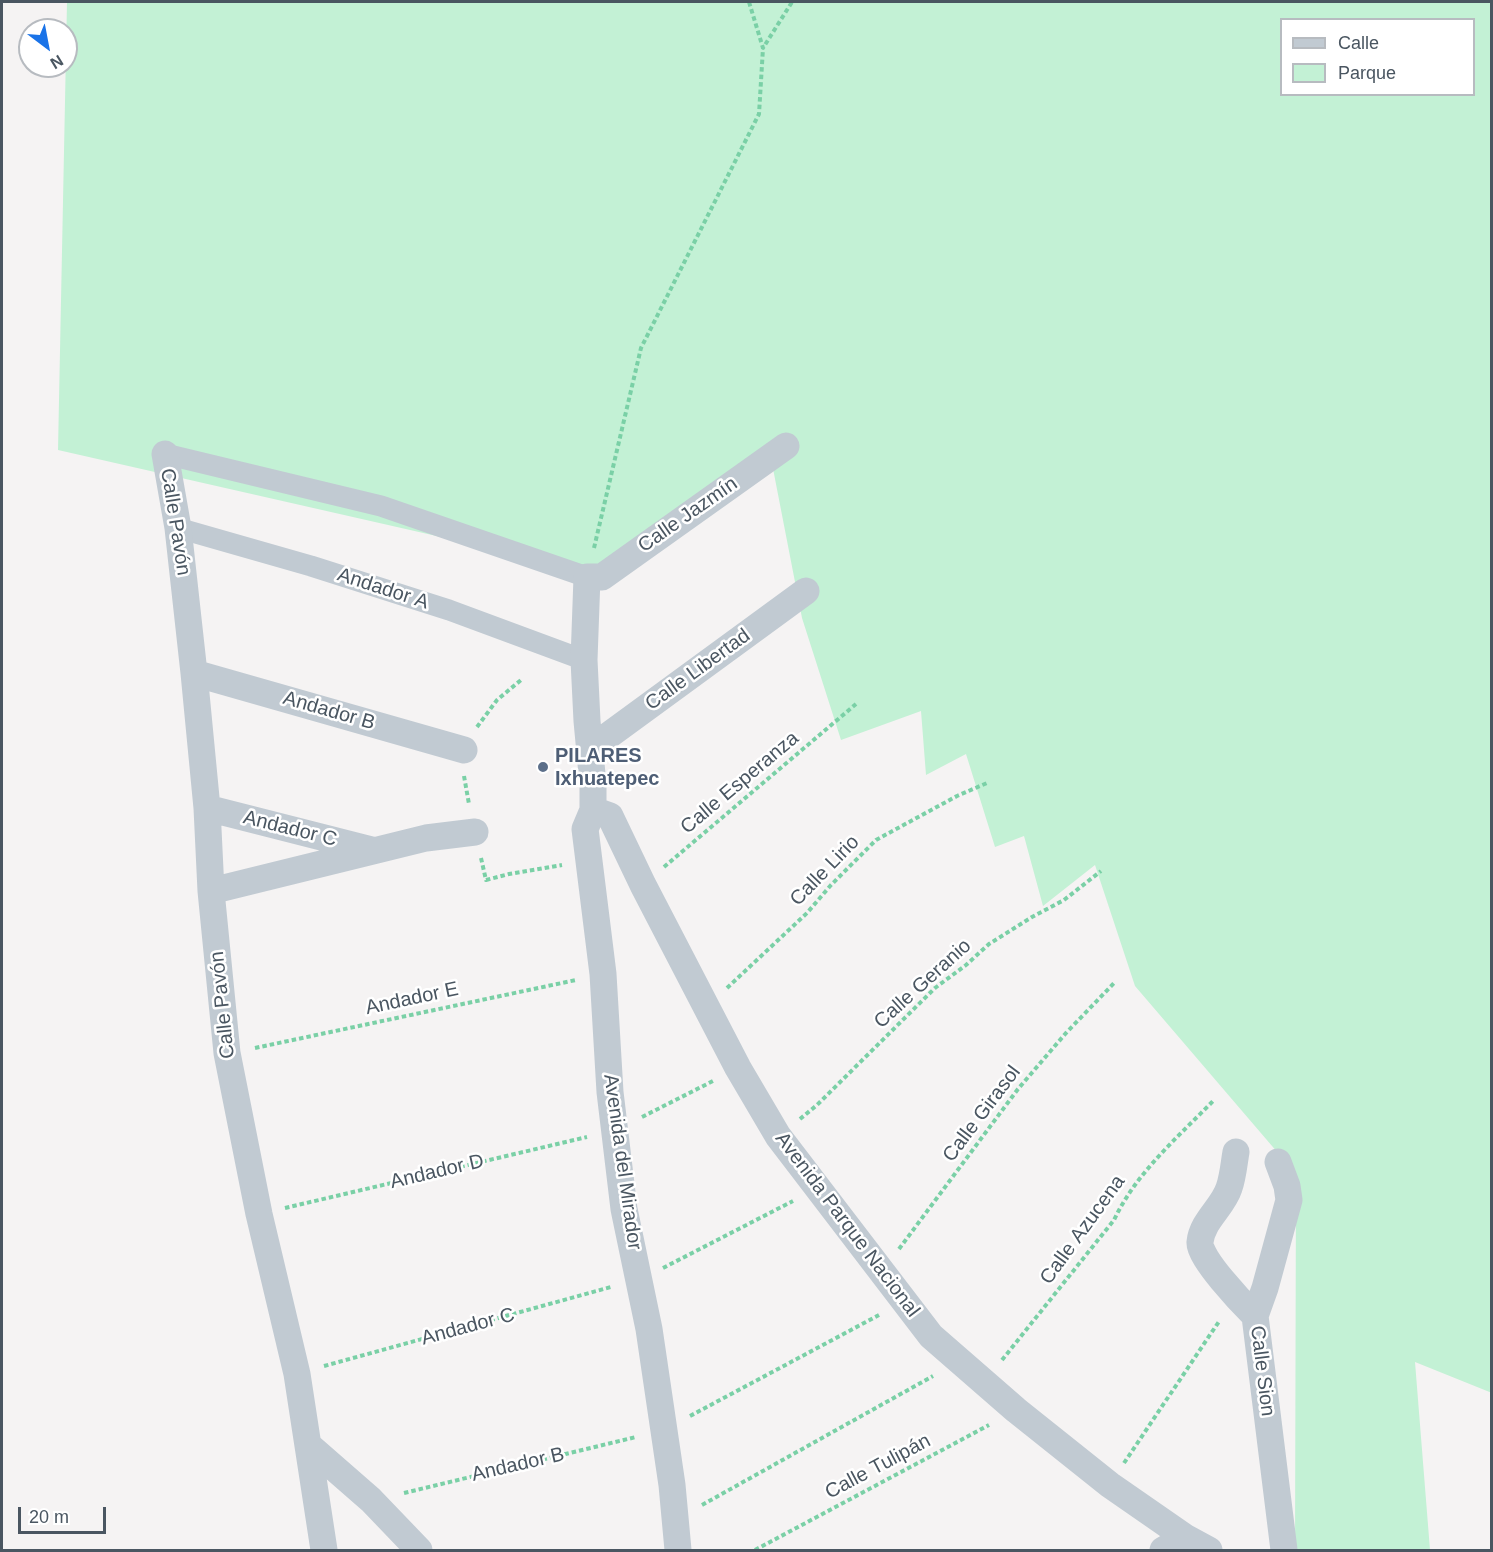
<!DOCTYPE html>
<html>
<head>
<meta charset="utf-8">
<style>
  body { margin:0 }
  #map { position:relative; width:1493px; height:1552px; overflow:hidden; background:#f5f3f3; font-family:Arial,sans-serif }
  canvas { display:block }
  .frame { position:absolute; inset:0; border:3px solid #4a5661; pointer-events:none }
  .legend { position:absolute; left:1280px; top:18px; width:195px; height:78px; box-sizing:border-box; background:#fff; border:2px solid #b7bbc0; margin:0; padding:8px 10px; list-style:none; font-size:18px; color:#4a5661 }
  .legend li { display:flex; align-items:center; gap:12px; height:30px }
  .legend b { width:30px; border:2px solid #b7bbc0 }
  .north { position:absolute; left:18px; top:18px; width:60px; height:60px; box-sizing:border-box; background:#fff; border:2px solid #b7bbc0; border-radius:50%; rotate:148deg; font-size:16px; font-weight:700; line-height:24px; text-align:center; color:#4a5661 }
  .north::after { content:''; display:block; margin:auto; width:21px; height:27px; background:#1a73e8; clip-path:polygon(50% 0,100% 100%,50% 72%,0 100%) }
  .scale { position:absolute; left:18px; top:1507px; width:88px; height:27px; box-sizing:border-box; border:3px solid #4a5661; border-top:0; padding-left:8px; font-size:18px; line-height:21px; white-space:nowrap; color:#4a5661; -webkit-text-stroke:4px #fff; paint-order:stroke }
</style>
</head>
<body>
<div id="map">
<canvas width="1493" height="1552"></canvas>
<div class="frame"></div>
<ul class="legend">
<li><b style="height:8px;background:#c1cad2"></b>Calle</li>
<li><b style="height:16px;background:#c3f1d5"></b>Parque</li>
</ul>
<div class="north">N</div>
<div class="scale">20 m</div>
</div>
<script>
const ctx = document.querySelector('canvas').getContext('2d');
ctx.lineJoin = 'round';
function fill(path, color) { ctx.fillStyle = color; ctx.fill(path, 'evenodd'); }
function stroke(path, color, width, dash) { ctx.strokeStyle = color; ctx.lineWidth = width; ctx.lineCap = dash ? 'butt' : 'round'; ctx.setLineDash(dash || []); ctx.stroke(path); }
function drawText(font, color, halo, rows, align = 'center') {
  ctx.font = font + ' Arial,sans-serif'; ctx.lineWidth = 5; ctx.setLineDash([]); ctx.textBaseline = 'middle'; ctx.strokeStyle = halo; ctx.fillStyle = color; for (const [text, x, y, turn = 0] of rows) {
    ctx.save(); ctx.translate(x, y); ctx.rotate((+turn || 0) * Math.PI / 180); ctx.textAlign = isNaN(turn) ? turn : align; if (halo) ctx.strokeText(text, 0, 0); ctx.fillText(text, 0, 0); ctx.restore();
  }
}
fill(new Path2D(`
  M67 2H1491L1492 1393 1415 1362 1430 1550H1295L1296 1174 1135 986 1095 865 1043 906 1024 836 995 847 966 754 926 775 921 711 841 740 802 618 769 448 595 572 58 450ZM1282 20H1474V94H1282Z`), '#c3f1d5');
stroke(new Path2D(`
  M749 2 763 48 792 2
  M594 548 641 348 759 114 763 48
  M477 727 497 700 521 680
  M464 776 469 804
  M481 858 486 880 509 874 562 865
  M664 867 856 704
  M727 988 807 913 831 885 876 840 957 796 987 783
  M255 1048 576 980
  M642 1117 713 1081
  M800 1119 817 1105 935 988 966 965 989 944 1032 917 1064 900 1101 871
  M285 1208 587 1137
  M899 1249 1018 1089 1066 1033 1115 982
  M663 1268 793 1201
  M1002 1360 1114 1220C1136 1173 1177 1138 1213 1101
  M324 1366 611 1287
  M690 1416 879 1315
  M1124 1463 1220 1320
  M404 1493 636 1437
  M702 1505 933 1376
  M755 1550 989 1425`), '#7ad0a6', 4, [4.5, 3]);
stroke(new Path2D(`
  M165 454 381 506 587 577
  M178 528 311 566 449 610 584 660`), '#c1cad2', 21);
stroke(new Path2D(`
  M165 454 178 528 194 673 207 808 211 891 227 1053 259 1214 297 1374 324 1550
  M194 673 464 750
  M590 749 806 591
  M207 808 372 850
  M593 810 610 816 643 885 738 1068 778 1136 931 1336 1016 1410 1110 1485 1185 1537 1209 1550
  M211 891 426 838 475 832
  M1236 1152C1234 1163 1233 1177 1229 1188 1223 1207 1202 1221 1200 1242 1198 1257 1243 1304 1255 1316
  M1278 1162 1287 1186 1289 1200 1265 1288 1255 1316 1284 1550
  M308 1445 371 1500 419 1550
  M678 1550 672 1485 649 1329 624 1209 610 1092 603 974 585 829 593 810V785L587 721 584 660 587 577H602L786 446
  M1163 1550 1185 1537`), '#c1cad2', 27);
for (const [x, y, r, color] of [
  [543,767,6,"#5c6f8a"]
]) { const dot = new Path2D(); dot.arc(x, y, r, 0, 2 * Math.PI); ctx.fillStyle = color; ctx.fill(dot); stroke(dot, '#fff', 2); }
drawText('20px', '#4a5661', '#fff', [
  ["Calle Jazmín",688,515,-35],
  ["Calle Pavón",175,522,81],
  ["Andador A",383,589,18],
  ["Calle Libertad",698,670,-36],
  ["Andador B",329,711,16],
  ["Calle Esperanza",740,783,-40],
  ["Andador C",290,829,14],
  ["Calle Lirio",825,871,-46],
  ["Calle Geranio",923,984,-42],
  ["Andador E",412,999,-12],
  ["Calle Pavón",223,1005,-96],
  ["Calle Girasol",982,1114,-53],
  ["Avenida del Mirador",622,1162,82],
  ["Andador D",437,1172,-13],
  ["Avenida Parque Nacional",847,1225,53],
  ["Calle Azucena",1083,1230,-54],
  ["Andador C",468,1327,-15],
  ["Calle Sion",1262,1371,83],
  ["Andador B",518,1465,-13],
  ["Calle Tulipán",878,1467,-28]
]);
drawText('bold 20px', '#4e5e75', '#fff', [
  ["PILARES",555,756],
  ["Ixhuatepec",555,779]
], 'left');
</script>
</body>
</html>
